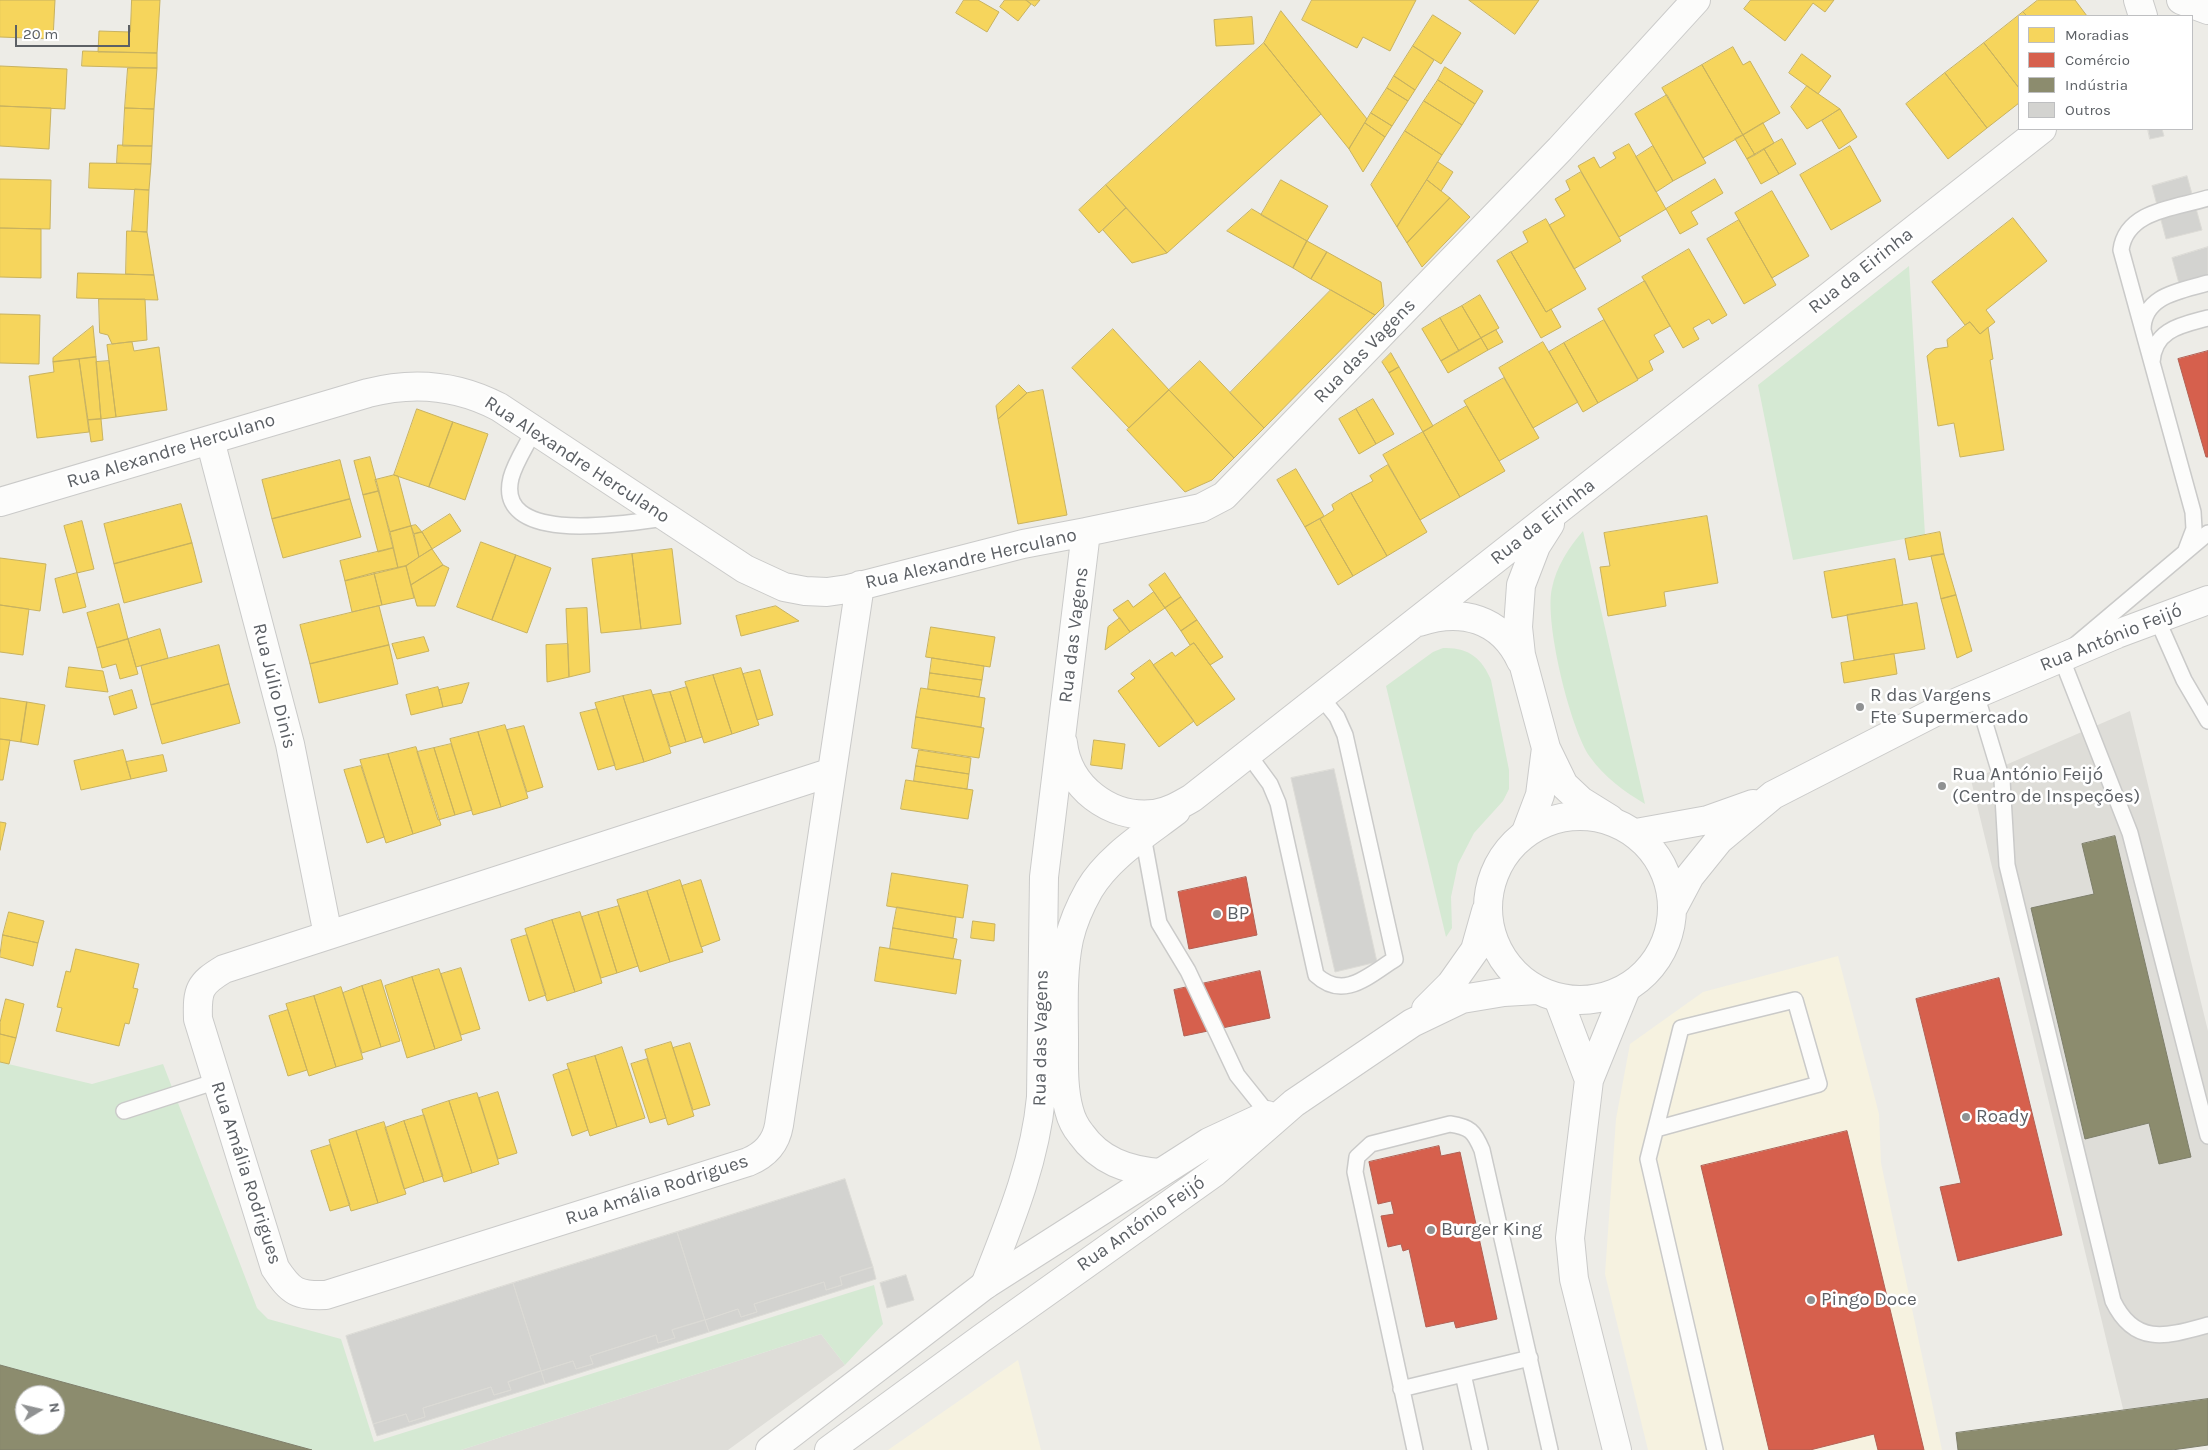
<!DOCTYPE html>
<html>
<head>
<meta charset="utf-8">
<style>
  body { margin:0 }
  #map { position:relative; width:2208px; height:1450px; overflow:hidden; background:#edece7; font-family:Karla,sans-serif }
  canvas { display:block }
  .legend { position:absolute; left:2018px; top:15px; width:175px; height:115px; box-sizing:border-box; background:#fff; border:1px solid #bebfc1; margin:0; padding:6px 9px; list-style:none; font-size:15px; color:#5c6065 }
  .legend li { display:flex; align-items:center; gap:10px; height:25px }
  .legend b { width:25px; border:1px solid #bebfc1 }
  .north { position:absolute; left:15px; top:1385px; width:50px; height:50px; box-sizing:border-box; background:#fff; border:1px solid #bebfc1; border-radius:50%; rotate:81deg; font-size:14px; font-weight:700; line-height:20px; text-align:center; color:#5c6065 }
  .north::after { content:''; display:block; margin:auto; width:18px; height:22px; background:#8f9192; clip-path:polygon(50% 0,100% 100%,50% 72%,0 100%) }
  .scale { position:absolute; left:15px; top:25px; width:115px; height:22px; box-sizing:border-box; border:2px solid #5c6065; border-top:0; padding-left:6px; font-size:15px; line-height:18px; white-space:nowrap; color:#5c6065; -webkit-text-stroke:4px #fff; paint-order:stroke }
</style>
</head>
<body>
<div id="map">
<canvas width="2208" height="1450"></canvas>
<ul class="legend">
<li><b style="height:14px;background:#f6d55c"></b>Moradias</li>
<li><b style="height:14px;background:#d6604d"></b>Comércio</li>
<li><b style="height:14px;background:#8c8c6e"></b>Indústria</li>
<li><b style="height:14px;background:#d3d3d0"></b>Outros</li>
</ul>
<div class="north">N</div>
<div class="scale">20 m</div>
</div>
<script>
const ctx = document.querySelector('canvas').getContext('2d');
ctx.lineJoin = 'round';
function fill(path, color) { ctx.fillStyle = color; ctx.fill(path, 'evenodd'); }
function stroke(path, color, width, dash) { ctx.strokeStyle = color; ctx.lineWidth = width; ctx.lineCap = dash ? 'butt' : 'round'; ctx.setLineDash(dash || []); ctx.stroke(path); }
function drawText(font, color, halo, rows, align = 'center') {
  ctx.font = font + ' Karla,sans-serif'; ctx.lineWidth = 5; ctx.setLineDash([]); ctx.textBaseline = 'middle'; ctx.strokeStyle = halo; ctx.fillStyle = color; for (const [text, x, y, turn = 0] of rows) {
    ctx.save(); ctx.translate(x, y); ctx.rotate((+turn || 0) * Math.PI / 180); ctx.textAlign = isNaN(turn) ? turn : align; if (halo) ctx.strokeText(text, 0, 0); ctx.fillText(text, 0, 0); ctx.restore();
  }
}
fill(new Path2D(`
  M1838 956 1879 1114 1881 1163 1942 1450H1648L1605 1274 1616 1119 1630 1044 1703 992Z
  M1018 1360 1041 1450H888Z`), '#f6f2e0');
fill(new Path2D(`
  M2130 711 2208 1031V1407L2125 1417 1971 780Z
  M821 1334 845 1365 728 1450H461Z`), '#deddd8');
fill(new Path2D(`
  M1909 266 1925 535 1793 560 1758 385Z
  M1583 531 1645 804C1625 792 1604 777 1590 757 1570 728 1544 621 1552 588 1556 567 1569 547 1583 531Z
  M1443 648C1468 647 1482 658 1491 680L1509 770V789L1503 801 1474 833 1458 864 1451 897 1452 928 1446 937 1386 686 1433 652Z
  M0 1062 92 1084 163 1064 257 1308 268 1319 341 1339 374 1442 874 1285 883 1324 845 1365 821 1334 461 1450H312L0 1365Z`), '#d5e9d3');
const homes = new Path2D(`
  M0 0H55L53 39 0 37Z
  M132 0H160L157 53 98 52 99 31 130 32Z
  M964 0H978L999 12 987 32 956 13Z
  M1005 0H1026L1031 4 1018 21 1000 7Z
  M1026 0H1040L1035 6Z
  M1312 0H1416L1390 51 1363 37 1357 48 1302 20Z
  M1469 0H1539L1515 34Z
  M1751 0H1834L1825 12 1813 3 1785 41 1744 9Z
  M2038 0H2075L2087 16H2027L2023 12Z
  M1281 11 1367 119 1349 149 1264 43Z
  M2023 12 2027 16H2019V88L1984 43Z
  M1433 15 1461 33 1441 64 1413 46Z
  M1252 17 1254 44 1216 46 1214 20Z
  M1264 43 1321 114 1167 253 1106 185Z
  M1984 43 2019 88V103L1987 128 1945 73Z
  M1413 46 1434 60 1415 90 1394 76Z
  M1733 47 1743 65 1750 61 1780 113 1743 135 1702 65Z
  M83 51 157 53V68L82 66Z
  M1802 54 1831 76 1818 94 1789 73Z
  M1702 65 1743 135 1703 158 1662 88Z
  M0 66 67 69 65 109 0 106Z
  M1445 67 1483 91 1475 104 1438 80Z
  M128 68H157L154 109 125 108Z
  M1945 73 1987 128 1948 159 1906 104Z
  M1394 76 1415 90 1408 101 1387 88Z
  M1438 80 1475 104 1462 125 1424 101Z
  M1807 86 1840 109 1807 129 1791 107Z
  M1387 88 1408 101 1392 126 1371 113Z
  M1667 95 1706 163 1673 181 1635 114Z
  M1424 101 1462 125 1442 155 1405 131Z
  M0 106 51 108 49 149 0 146Z
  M125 108 154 109 152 146H123Z
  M1840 109 1857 137 1839 149 1822 121Z
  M1371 113 1392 126 1385 137 1365 123Z
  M1365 123 1385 137 1363 172 1349 149Z
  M1763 123 1774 143 1755 155 1743 135Z
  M1405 131 1442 155 1397 227 1371 185Z
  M1743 135 1755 155 1747 159 1735 139Z
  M1782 139 1796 164 1779 174 1764 149Z
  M1629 144 1666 209 1619 237 1578 166 1594 157 1600 168 1616 158 1613 153Z
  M118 145 152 146 151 164 117 163Z
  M1653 146 1673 181 1656 192 1636 157Z
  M1850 146 1881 201 1831 230 1800 175Z
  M1764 149 1779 174 1761 184 1747 159Z
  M1438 162 1453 172 1441 191 1427 180Z
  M90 163 151 164 149 190 89 188Z
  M1581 172 1621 241 1574 269 1549 225 1565 216 1555 199 1570 190 1566 181Z
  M0 179 51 180 50 229 0 228Z
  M1715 179 1723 193 1691 212 1698 224 1680 234 1666 209Z
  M1281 180 1328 206 1307 241 1261 215Z
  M1427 180 1450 198 1407 243 1397 227Z
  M1106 185 1126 208 1099 233 1079 210Z
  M135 189 149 190 147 232 132 231Z
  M1772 191 1809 256 1772 278 1735 213Z
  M1450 198 1470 217 1422 267 1407 243Z
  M1126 208 1167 253 1132 263 1103 230Z
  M1252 209 1307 241 1293 268 1227 231Z
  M2013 218 2047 261 1986 310 1995 322 1980 334 1970 322 1965 325 1932 282Z
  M1546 219 1586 289 1546 312 1511 252 1528 242 1523 232Z
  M1739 220 1776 285 1744 304 1707 239Z
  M0 228 41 229V278L0 277Z
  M127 231 147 232 154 275 126 274Z
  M1307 241 1327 252 1311 279 1293 268Z
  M1689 249 1727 315 1712 324 1709 319 1693 328 1699 339 1683 348 1642 277Z
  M1327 252 1381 282 1384 306 1375 315 1311 279Z
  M1511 252 1546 312 1551 309 1561 327 1541 338 1497 261Z
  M78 273 154 275 158 300 77 298Z
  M1645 281 1670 326 1654 335 1664 352 1649 361 1653 370 1638 379 1598 309Z
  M1331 290 1375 315 1264 428 1230 393Z
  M1480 295 1499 328 1481 338 1462 306Z
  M99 299H145L147 340 112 344 108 335 100 333Z
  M1462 306 1481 338 1459 351 1440 318Z
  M0 314 40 315 39 364 0 363Z
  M1440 318 1459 351 1441 361 1422 329Z
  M1604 320 1638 380 1598 403 1564 343Z
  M1970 322 1980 334 1988 327 1993 359 1990 360 2004 450 1960 457 1954 423 1938 426 1927 356 1935 349 1948 347 1947 340Z
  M93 326 96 357 53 362V358Z
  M1113 329 1169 390 1129 428 1072 368Z
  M1496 330 1503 342 1488 350 1481 338Z
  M1481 338 1488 350 1448 373 1441 361Z
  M132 342 134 351 159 347 167 410 116 417 107 345Z
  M1543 342 1578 402 1533 428 1499 368Z
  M1564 343 1598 403 1583 412 1549 352Z
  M1391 353 1399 367 1389 373 1382 362Z
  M96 357 101 419 88 420 79 359Z
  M79 359 89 432 37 438 29 376 54 372 53 362Z
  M109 361 116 417 101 419 96 362Z
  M1200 361 1264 428 1234 458 1169 390Z
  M1399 367 1433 426 1423 432 1389 373Z
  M1504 378 1539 438 1499 461 1464 401Z
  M1019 385 1027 393 998 419 996 406Z
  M1043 390 1067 515 1018 524 998 419 1027 393Z
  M1169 390 1234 458 1212 480 1185 492 1127 430Z
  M1373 399 1394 434 1376 444 1356 409Z
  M1467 406 1505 471 1460 497 1423 432Z
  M417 409 453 422 429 487 394 475Z
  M1356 409 1376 444 1359 454 1339 419Z
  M101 419 103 440 91 442 88 420Z
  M453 422 488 434 465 500 429 487Z
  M1423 432 1460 497 1420 520 1383 455Z
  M370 457 379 491 363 495 354 461Z
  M340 460 350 499 272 519 262 480Z
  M1388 465 1427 532 1387 556 1351 493 1373 481 1370 476Z
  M1296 469 1324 516 1305 527 1277 480Z
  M394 475 398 476 411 526 390 532 375 480Z
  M379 491 393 548 378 552 363 495Z
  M1351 493 1387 556 1353 576 1320 519 1334 510 1332 505Z
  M350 499 361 537 283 558 272 519Z
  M181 504 192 543 114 564 104 524Z
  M450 514 461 531 432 549 422 532Z
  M1707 516 1718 583 1664 592 1666 606 1608 616 1600 567 1610 566 1604 533Z
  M1320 519 1353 576 1338 585 1305 527Z
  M82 521 94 569 77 573 64 526Z
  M416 525 422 532 414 534 411 526Z
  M411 526 419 557 406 566 398 568 390 532Z
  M422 532 432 549 419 557 414 534Z
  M1940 532 1944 554 1909 560 1905 539Z
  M481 542 516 555 492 620 457 607Z
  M192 543 202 582 124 603 114 564Z
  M393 548 398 568 345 581 340 561Z
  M432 549 443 565 411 585 406 566Z
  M672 549 681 624 641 629 632 554Z
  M632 554 641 629 601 633 592 559Z
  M1944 554 1956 595 1941 599 1931 556Z
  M516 555 551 568 527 633 492 620Z
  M0 558 46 564 40 611 0 605Z
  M1895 559 1903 605 1832 618 1824 572Z
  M443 565 449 568 435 606H417L411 585Z
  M406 566 414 598 382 605 374 573Z
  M77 573 86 607 63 613 55 579Z
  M374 573 382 605 352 612 345 581Z
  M1165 573 1181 597 1165 608 1149 585Z
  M1154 592 1165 608 1130 632 1113 610 1128 600 1133 607Z
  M1956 595 1972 651 1957 658 1941 599Z
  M1181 597 1197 620 1181 631 1165 608Z
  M1917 603 1925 649 1854 660 1847 615Z
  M119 604 128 639 97 648 87 613Z
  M0 605 29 609 23 655 0 652Z
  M379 606 389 645 310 664 300 625Z
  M776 606 799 621 741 636 736 616Z
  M587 608 590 672 569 677 566 609Z
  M1120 618 1130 632 1105 650 1108 627Z
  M1197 620 1223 657 1210 665 1194 643 1190 645 1181 631Z
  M931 627 995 637 990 667 926 657Z
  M160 629 168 658 136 667 128 639Z
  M424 637 429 651 397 659 392 644Z
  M128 639 138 674 120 679 116 664 102 668 97 648Z
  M1194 643 1235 699 1197 726 1153 665 1172 652 1175 656Z
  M568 644 569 677 547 682 546 645Z
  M219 645 229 684 151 705 141 666Z
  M389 645 398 684 319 703 310 664Z
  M1894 654 1897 674 1844 683 1841 663Z
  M932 658 984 666 982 680 930 673Z
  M1150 660 1194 721 1159 747 1118 691 1135 678 1131 674Z
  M69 667 103 671 108 692 66 687Z
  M741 668 759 725 732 734 713 675Z
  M760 670 773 715 757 720 743 674Z
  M930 673 982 680 979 697 928 689Z
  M713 675 732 734 704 743 685 682Z
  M469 683 462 703 443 707 439 690Z
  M229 684 240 723 162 744 151 705Z
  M438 687 443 707 411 715 406 695Z
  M687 687 702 737 686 742 670 692Z
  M921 688 985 698 981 727 916 717Z
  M132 690 137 708 114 715 109 697Z
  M651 690 671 753 644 762 623 696Z
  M670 692 686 742 670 747 653 695Z
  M623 696 644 762 616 770 595 703Z
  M0 698 27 702 21 742 0 739Z
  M27 702 45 705 38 745 21 742Z
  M597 709 615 765 598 770 580 713Z
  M916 717 984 728 979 758 912 748Z
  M505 725 528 798 501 807 478 732Z
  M524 726 543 787 527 792 507 730Z
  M478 732 501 807 473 815 450 739Z
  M0 739 10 740 3 780H0Z
  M1094 740 1125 744 1122 769 1091 765Z
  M451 744 472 810 455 815 434 748Z
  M416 747 441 825 413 834 388 754Z
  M434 748 455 815 438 820 417 752Z
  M123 750 131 779 81 790 74 761Z
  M919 750 971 758 969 774 916 766Z
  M388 754 413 834 386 843 360 760Z
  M163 755 167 771 131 779 126 762Z
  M361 766 384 837 367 843 344 770Z
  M916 766 969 774 967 789 914 781Z
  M906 780 973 790 968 819 901 809Z
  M0 822 6 823 0 850Z
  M892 873 968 885 963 918 887 906Z
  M680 880 703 952 670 962 647 891Z
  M701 880 720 940 701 947 682 886Z
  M647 891 670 962 640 972 617 900Z
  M619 906 638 966 617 973 598 912Z
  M897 907 956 917 953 938 893 928Z
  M9 912 44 921 38 943 3 935Z
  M580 912 602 983 575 992 552 920Z
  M598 912 617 973 601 978 582 917Z
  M552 920 575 992 547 1001 525 929Z
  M973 921 995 924 994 941 971 938Z
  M893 928 957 939 953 959 890 949Z
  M3 935 38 943 33 966 0 957Z
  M527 935 546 995 529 1001 511 940Z
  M880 947 961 960 956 994 875 981Z
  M76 949 139 964 133 988 138 989 129 1024 125 1023 119 1046 56 1031 62 1008 57 1007 66 971 70 972Z
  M461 968 480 1029 461 1035 441 974Z
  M439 969 462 1040 435 1049 412 977Z
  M412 977 435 1049 407 1058 385 986Z
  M381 980 400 1041 381 1047 362 986Z
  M362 986 381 1047 362 1053 343 993Z
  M341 987 363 1059 336 1067 314 996Z
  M314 996 336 1067 309 1076 286 1004Z
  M6 999 24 1004 16 1038 0 1034V1023Z
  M288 1010 307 1070 288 1076 269 1016Z
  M0 1034 16 1038 9 1064 0 1062Z
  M671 1042 694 1116 668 1125 645 1050Z
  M690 1043 710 1105 693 1110 673 1048Z
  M622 1047 645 1118 617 1127 595 1056Z
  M595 1056 617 1127 590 1136 567 1064Z
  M647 1059 666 1118 650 1123 631 1064Z
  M569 1069 588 1130 572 1136 553 1075Z
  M498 1092 517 1153 498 1159 479 1098Z
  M477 1093 499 1164 472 1173 449 1101Z
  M449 1101 472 1173 444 1182 422 1110Z
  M424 1115 443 1176 424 1182 404 1121Z
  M404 1121 424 1182 404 1189 385 1128Z
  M384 1122 406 1194 378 1203 356 1131Z
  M356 1131 378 1203 351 1211 329 1140Z
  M330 1145 350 1205 330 1211 311 1151Z`);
fill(homes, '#f6d55c');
stroke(homes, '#c8b25f', 1);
const shops = new Path2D(`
  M2208 351V457H2206L2178 359Z
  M1246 877 1257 935 1189 949 1178 892Z
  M1260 971 1270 1018 1184 1036 1174 990Z
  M1999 978 2062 1235 1958 1261 1940 1187 1961 1183 1916 999Z
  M1847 1131 1924 1450H1878L1874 1434 1810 1450H1769L1701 1166Z
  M1439 1146 1441 1156 1460 1152 1497 1319 1456 1328 1454 1321 1426 1327 1409 1249 1403 1251 1401 1244 1388 1247 1381 1216 1394 1214 1391 1201 1378 1204 1369 1162Z`);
fill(shops, '#d6604d');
stroke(shops, '#b16054', 1);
const industry = new Path2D(`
  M2115 836 2191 1157 2159 1164 2149 1123 2085 1139 2031 908 2094 894 2082 844Z
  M0 1365 312 1450H0ZM25 1395H55V1425H25Z
  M2208 1399V1445L2172 1450H1958L1956 1433Z`);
fill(industry, '#8c8c6e');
stroke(industry, '#7e7f6b', 1);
const building = new Path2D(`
  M2148 129H2162L2164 136 2150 139Z
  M2187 176 2202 230 2166 239 2152 186Z
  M2208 247V290L2183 298 2172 258Z
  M1334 769 1377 962 1335 972 1291 778Z
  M845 1179 873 1267 840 1277 842 1285 826 1290 824 1282 754 1304 757 1312 741 1317 738 1309 705 1320 677 1232Z
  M677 1232 705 1320 672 1330 675 1338 658 1343 656 1335 590 1356 593 1364 576 1369 573 1361 541 1371 513 1283Z
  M873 1267 876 1279 709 1332 705 1320 738 1309 741 1317 757 1312 754 1304 824 1282 826 1290 842 1285 840 1277Z
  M906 1275 914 1300 887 1308 880 1283Z
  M513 1283 541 1371 508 1382 511 1390 494 1395 491 1387 423 1408 425 1417 409 1422 406 1414 373 1424 346 1336Z
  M705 1320 709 1332 545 1384 541 1371 573 1361 576 1369 593 1364 590 1356 656 1335 658 1343 675 1338 672 1330Z
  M541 1371 545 1384 377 1436 373 1424 406 1414 409 1422 425 1417 423 1408 491 1387 494 1395 511 1390 508 1382Z`);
fill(building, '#d3d3d0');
stroke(building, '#dcdbd6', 1);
const service = new Path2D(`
  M2143 330C2143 295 2181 291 2208 283
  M2152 362C2154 329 2182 325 2208 318
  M534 430C527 445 515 462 511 478 494 548 634 522 666 518
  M2208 533 2061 657 2130 833 2208 1136
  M2186 550 2194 529 2193 512 2121 250C2126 210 2176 208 2208 198
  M2157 619 2184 680 2208 721
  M1976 694 2002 780 2007 865 2113 1301C2135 1347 2168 1336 2208 1325
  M1248 754 1270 784 1278 803 1316 975C1344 1001 1369 975 1395 959L1345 735 1337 717 1321 697
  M1143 836 1159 923 1188 971 1237 1075 1269 1115
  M124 1111 217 1081
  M1656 1129 1819 1084 1795 1000 1681 1028 1648 1159 1715 1450
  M1463 1374 1480 1450
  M1401 1389 1530 1358
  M1415 1450 1355 1172 1357 1157 1371 1144 1450 1124C1470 1127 1474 1131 1482 1150L1550 1450`);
const minor = new Path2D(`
  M2138 0 2143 16
  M2181 0 2208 10
  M210 440 290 744 328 935
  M0 502 368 393C414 381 457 385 499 407L745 569 784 587 805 591 827 592 848 589 1023 544 1086 532
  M1550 524 1536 546 1521 585 1518 627 1521 655 1546 748 1564 785 1581 801 1610 819
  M1419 622C1461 608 1501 618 1521 661
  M1063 743C1068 787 1110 819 1154 814 1168 812 1180 805 1192 798L2042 129
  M832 772 224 969C199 984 197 990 198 1019L275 1268C291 1292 297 1296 326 1295L748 1162C765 1155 776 1143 779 1125L860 585
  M1526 832 1540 795 1546 748
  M1558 998 1589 1080
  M1159 1173C1127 1170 1100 1161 1081 1134 1076 1128 1071 1118 1069 1110 1063 1088 1064 1065 1064 1042 1064 1009 1062 972 1069 939 1073 922 1080 906 1089 890 1108 857 1146 834 1176 811
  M985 1285C1009 1224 1035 1163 1041 1097L1044 877 1086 532 1201 508 1224 496 1560 149 1696 0
  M1617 1450 1574 1279 1570 1238 1589 1080 1626 989`);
const tertiary = new Path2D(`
  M1488 908a92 92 0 1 1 184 0a92 92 0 1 1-184 0Z
  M1636 833 1708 820 1753 804
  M1673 908 1690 876 1719 840 1773 795 1939 710 2117 634 2208 600
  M1426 1009 1451 984 1475 950 1486 911
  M770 1450 985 1285 1209 1142 1267 1115
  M829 1450 982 1338 1215 1172 1294 1103 1412 1023 1462 999 1504 992 1537 990`);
stroke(service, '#cacac9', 18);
stroke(minor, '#cacac9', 30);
stroke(tertiary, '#cacac9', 30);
stroke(service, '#fcfcfb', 15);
stroke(minor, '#fcfcfb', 28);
stroke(tertiary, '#fcfcfb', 28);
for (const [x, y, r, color] of [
  [1860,707,5,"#8f9192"],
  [1942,786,5,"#8f9192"],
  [1217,914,5,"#8f9192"],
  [1966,1117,5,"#8f9192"],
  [1431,1230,5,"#8f9192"],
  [1811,1300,5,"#8f9192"]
]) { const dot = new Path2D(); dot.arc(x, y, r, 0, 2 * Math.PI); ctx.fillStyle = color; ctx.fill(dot); stroke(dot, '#fff', 2); }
drawText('19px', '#5c6065', '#fff', [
  ["Rua da Eirinha",1861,271,-38],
  ["Rua das Vagens",1365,351,-46],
  ["Rua Alexandre Herculano",171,451,-17],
  ["Rua Alexandre Herculano",577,460,33],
  ["Rua da Eirinha",1543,522,-38],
  ["Rua Alexandre Herculano",971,559,-13],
  ["Rua das Vagens",1074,635,-83],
  ["Rua António Feijó",2111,638,-22],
  ["Rua Júlio Dinis",274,686,76],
  ["Rua das Vagens",1041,1038,-89],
  ["Rua Amália Rodrigues",246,1173,72],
  ["Rua Amália Rodrigues",657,1190,-18],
  ["Rua António Feijó",1141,1224,-35]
]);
drawText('19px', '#5c6065', '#fff', [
  ["R das Vargens",1870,696],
  ["Fte Supermercado",1870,718],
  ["Rua António Feijó",1952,775],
  ["(Centro de Inspeções)",1952,797],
  ["BP",1227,914],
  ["Roady",1976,1117],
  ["Burger King",1441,1230],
  ["Pingo Doce",1821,1300]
], 'left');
</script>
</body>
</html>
